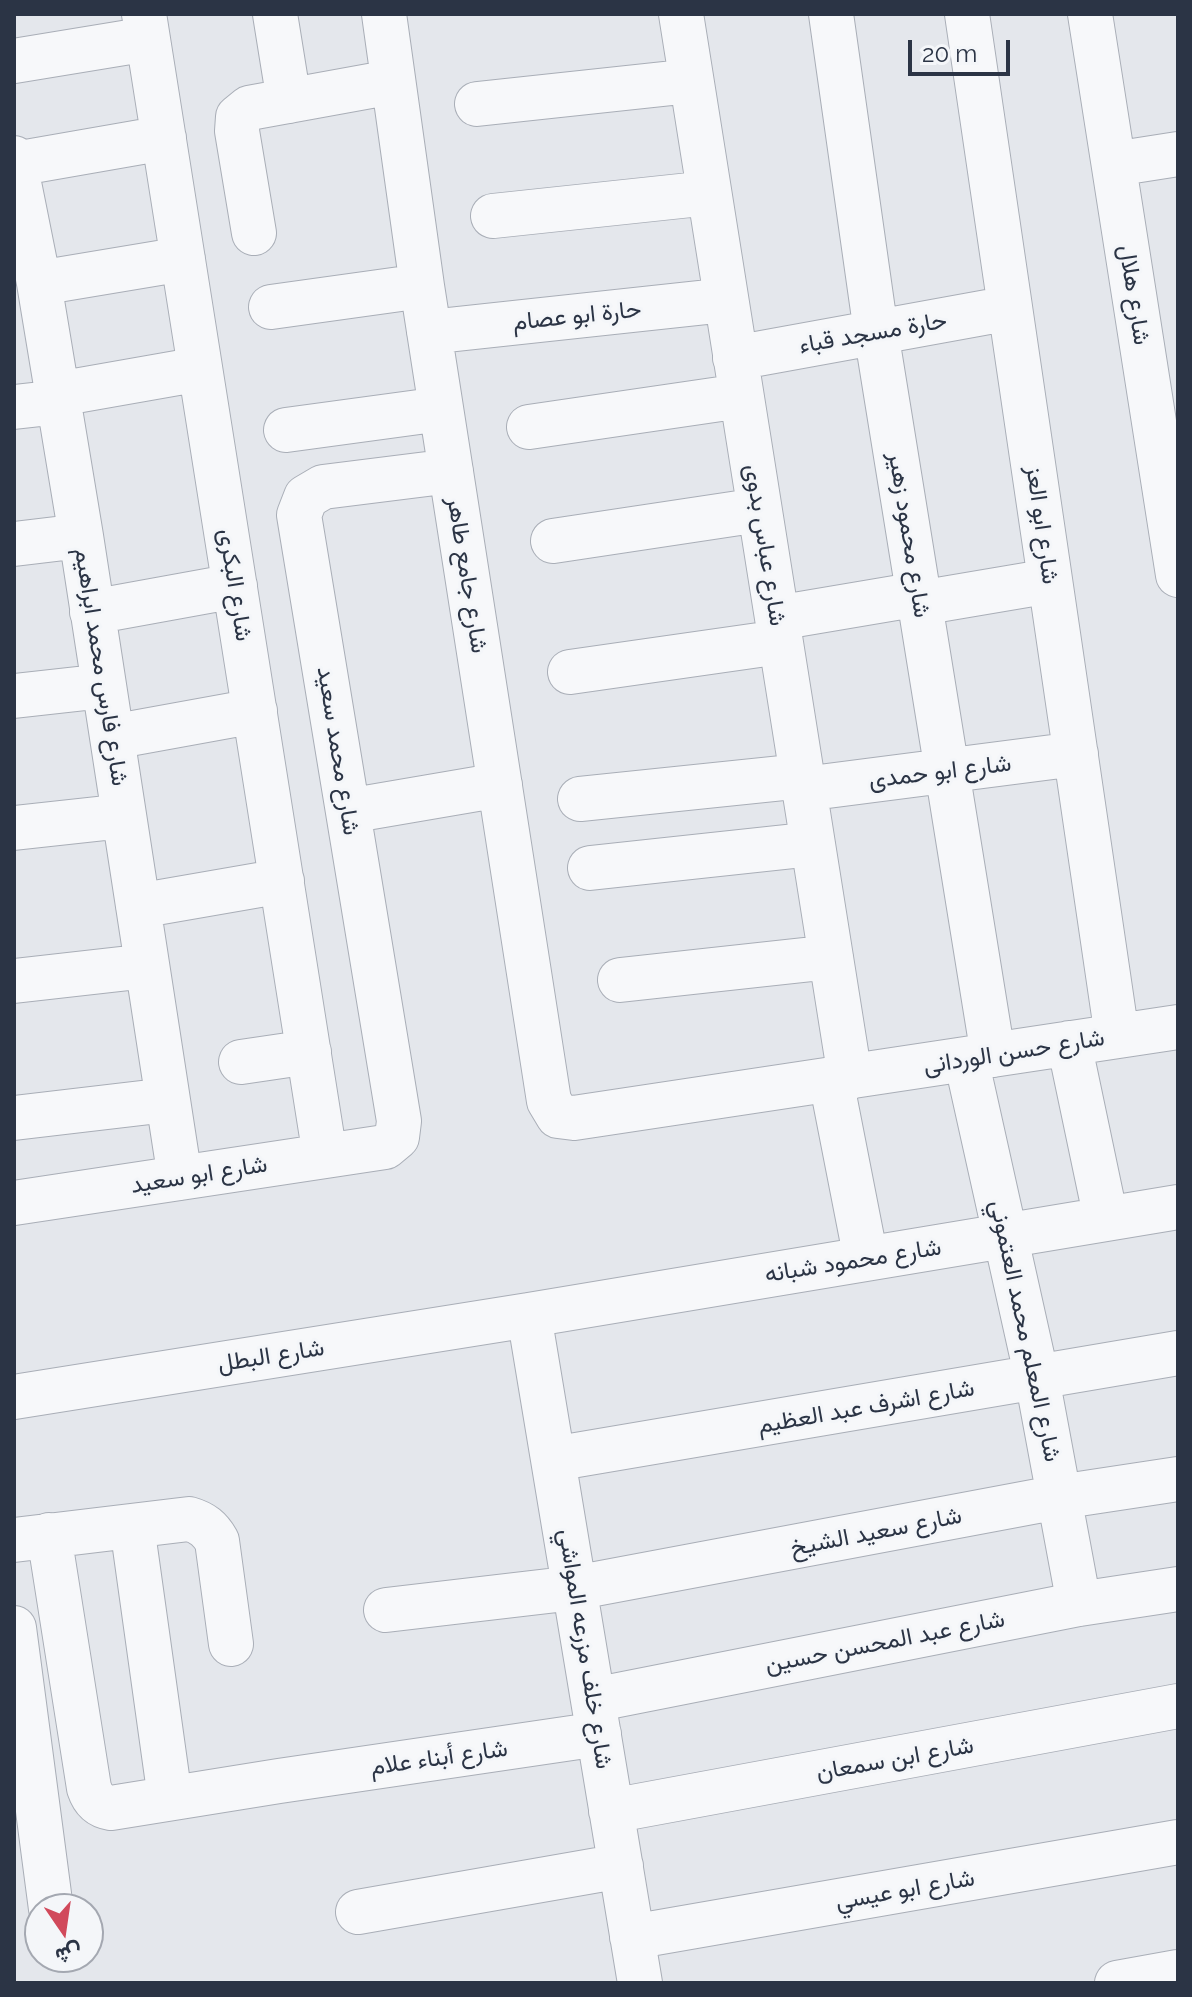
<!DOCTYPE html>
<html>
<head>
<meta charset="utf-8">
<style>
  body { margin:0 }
  #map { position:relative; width:1192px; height:1997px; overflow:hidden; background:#e4e7ec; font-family:Raleway,Vazirmatn,sans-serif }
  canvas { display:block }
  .frame { position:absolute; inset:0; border:16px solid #2b3445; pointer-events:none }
  .north { position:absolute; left:24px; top:1893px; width:80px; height:80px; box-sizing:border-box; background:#f4f6f9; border:2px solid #a4a8b1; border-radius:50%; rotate:167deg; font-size:22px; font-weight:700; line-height:32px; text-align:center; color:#2b3445 }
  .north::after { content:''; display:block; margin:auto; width:28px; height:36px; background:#d1495b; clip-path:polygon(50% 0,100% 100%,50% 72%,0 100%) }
  .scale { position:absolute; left:908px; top:40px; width:102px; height:36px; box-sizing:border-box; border:4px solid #2b3445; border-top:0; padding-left:10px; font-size:24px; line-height:28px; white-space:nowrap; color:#2b3445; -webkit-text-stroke:6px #f4f6f9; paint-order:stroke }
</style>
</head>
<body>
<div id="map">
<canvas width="1192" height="1997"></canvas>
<div class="frame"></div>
<div class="north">ش</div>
<div class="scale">20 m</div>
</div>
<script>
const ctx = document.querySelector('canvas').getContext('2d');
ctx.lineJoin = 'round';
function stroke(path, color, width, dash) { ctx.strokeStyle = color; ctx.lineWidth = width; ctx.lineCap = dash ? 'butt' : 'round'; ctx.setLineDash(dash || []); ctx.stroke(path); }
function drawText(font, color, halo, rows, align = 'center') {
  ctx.font = font + ' Raleway,Vazirmatn,sans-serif'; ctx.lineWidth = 6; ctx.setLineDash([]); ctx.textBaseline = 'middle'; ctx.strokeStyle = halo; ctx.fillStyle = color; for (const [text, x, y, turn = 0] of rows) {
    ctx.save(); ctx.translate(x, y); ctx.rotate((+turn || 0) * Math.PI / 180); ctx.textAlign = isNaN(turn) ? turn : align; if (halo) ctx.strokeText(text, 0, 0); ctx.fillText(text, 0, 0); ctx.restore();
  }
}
const minor = new Path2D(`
  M144 14 325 1156
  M275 14 289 101
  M384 14 422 286 549 1101 558 1116 574 1118 1178 1027
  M681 14 850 1077
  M831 14 876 332 993 1055
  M967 14 1117 1036
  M1090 14 1178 575
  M14 61 148 39
  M477 104 691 81
  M14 158 39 283 81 536 180 1178
  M15 164 164 138
  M1114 164 1178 154
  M493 216 709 193
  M254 233 237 131 238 117 249 108 392 82
  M39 283 183 259
  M271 307 422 286
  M429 332 726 300
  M735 358 1010 308
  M58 394 200 369
  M14 407 59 402
  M529 427 741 396
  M286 430 441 409
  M553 541 759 510
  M14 544 81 536
  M920 603 1050 581
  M92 612 235 586
  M777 618 919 594
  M570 672 780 642
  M14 696 104 686
  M112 737 255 711
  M804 789 1076 754
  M580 799 802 776
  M348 811 500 785
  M14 828 124 816
  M590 868 813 844
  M138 906 282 881
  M620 980 831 957
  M14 981 147 966
  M1069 1043 1106 1219
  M966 1059 1037 1378 1079 1604
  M241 1062 309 1052
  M831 1080 866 1259
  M14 1118 167 1100
  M14 1203 385 1147 397 1137 399 1121 299 515 306 497 323 487 451 471
  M529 1315 640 1983
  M14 1397 529 1315 1178 1207
  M553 1459 1178 1353
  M132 1526 170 1798
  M49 1535 89 1788C93 1800 99 1806 111 1808L279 1781 599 1734
  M14 1540 189 1519C203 1523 210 1529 217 1541L231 1644
  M386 1610 574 1588 1059 1497 1178 1479
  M14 1628 51 1909
  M593 1700 1079 1604 1178 1589
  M611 1811 1178 1706
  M358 1912 621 1866
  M632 1937 1178 1842
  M1117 1983 1178 1972`);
stroke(minor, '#a9aeb7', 46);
stroke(minor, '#f7f8fa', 44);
drawText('24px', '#2b3445', '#f4f6f9', [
  ["شارع هلال",1134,295,81],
  ["حارة ابو عصام",577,316,-6],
  ["حارة مسجد قباء",873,333,-10],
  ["شارع ابو العز",1042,525,82],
  ["شارع محمود زهير",909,535,81],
  ["شارع عباس بدوى",765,545,81],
  ["شارع جامع طاهر",467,575,81],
  ["شارع البكرى",235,585,81],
  ["شارع فارس محمد ابراهيم",101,667,81],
  ["شارع محمد سعيد",338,751,81],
  ["شارع ابو حمدى",940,772,-7],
  ["شارع حسن الوردانى",1014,1052,-9],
  ["شارع ابو سعيد",199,1175,-9],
  ["شارع محمود شبانه",853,1261,-9],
  ["شارع المعلم محمد العتموني",1025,1331,78],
  ["شارع البطل",271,1356,-9],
  ["شارع اشرف عبد العظيم",866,1407,-10],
  ["شارع سعيد الشيخ",876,1532,-11],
  ["شارع عبد المحسن حسين",885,1642,-11],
  ["شارع خلف مزرعه المواشي",585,1649,81],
  ["شارع أبناء علام",439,1758,-8],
  ["شارع ابن سمعان",895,1759,-10],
  ["شارع ابو عيسي",905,1890,-10]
]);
</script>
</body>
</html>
